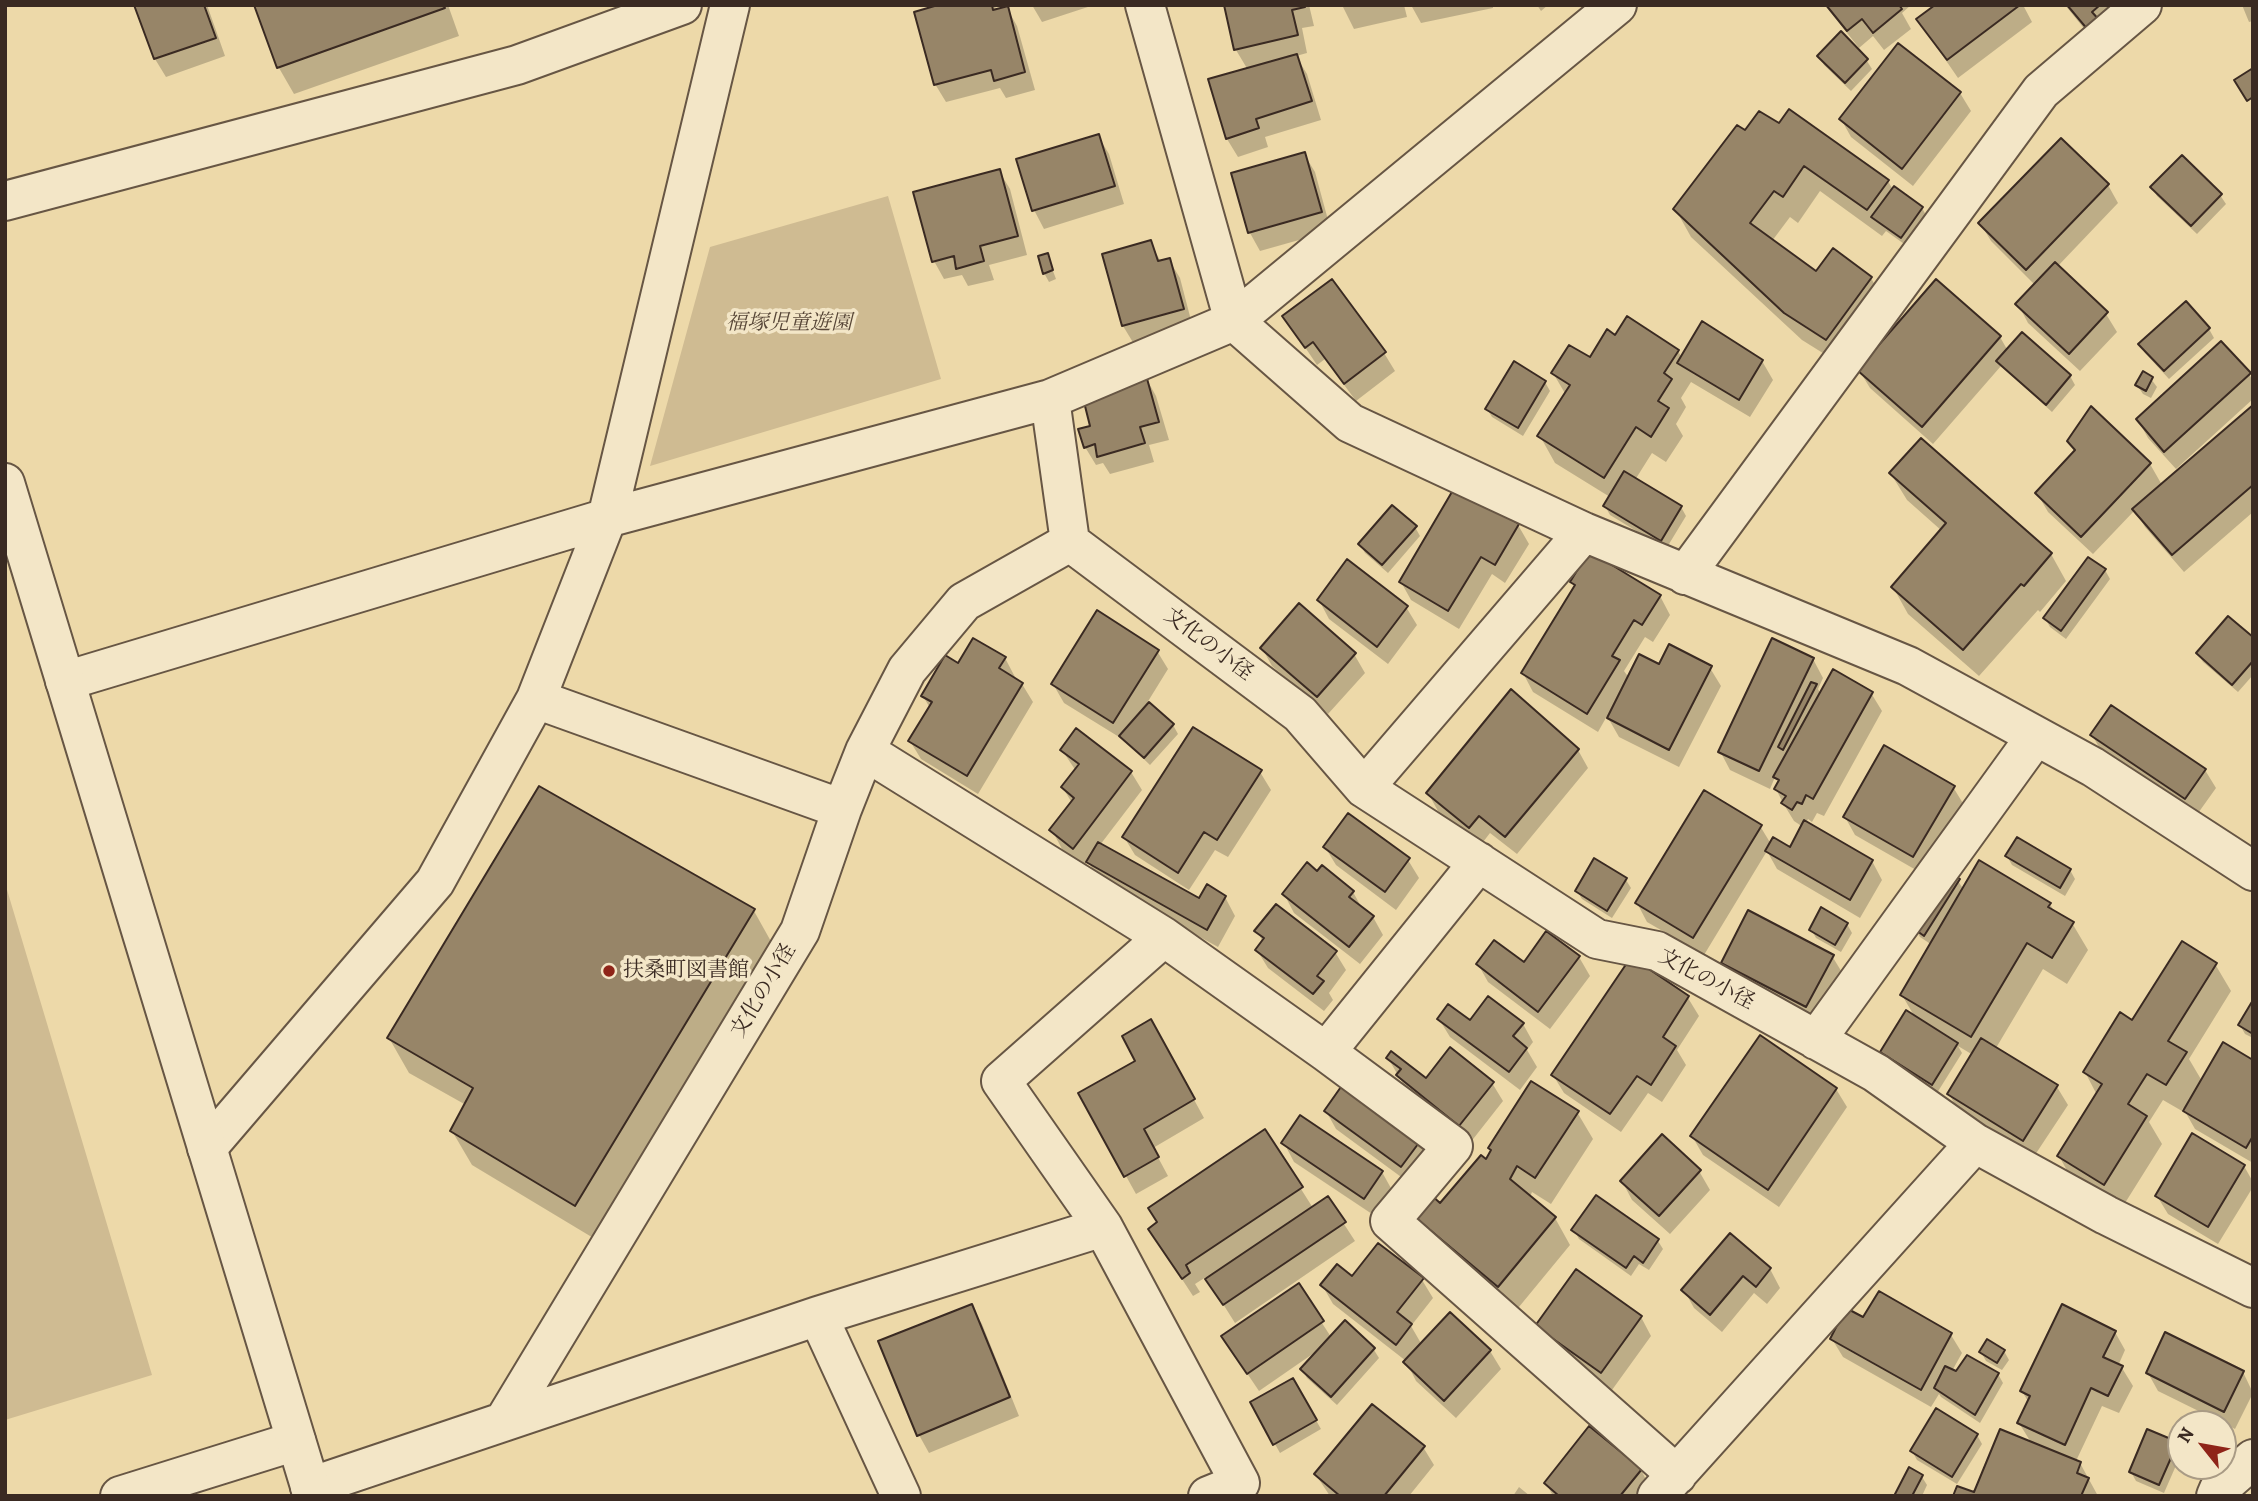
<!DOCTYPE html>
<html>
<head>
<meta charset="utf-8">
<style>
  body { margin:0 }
  #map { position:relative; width:2258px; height:1501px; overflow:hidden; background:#edd9a9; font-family:Alegreya,serif }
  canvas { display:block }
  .frame { position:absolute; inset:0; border:7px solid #3a2a22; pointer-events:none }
  .north { position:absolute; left:2167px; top:1410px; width:70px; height:70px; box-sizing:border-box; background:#f3e6c7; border:2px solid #a99b85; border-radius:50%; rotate:301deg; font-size:19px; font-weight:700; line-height:28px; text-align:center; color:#3a2a22 }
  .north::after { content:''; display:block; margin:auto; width:24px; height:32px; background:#8f2418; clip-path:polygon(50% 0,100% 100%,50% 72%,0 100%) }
</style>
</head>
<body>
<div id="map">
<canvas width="2258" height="1501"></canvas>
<div class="frame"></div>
<div class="north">N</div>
</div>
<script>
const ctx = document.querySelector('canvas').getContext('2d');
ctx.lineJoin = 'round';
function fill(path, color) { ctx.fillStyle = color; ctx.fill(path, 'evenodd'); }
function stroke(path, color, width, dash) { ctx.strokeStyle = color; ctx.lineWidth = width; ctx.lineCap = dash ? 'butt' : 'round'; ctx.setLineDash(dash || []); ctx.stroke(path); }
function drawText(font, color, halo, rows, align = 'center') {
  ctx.font = font + ' Alegreya,"Noto Serif JP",serif'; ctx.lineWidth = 7; ctx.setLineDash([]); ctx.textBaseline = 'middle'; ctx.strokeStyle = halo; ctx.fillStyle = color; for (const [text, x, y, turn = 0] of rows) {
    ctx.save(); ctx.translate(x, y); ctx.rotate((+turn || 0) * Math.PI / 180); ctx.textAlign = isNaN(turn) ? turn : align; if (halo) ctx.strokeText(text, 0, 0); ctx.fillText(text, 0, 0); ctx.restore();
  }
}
fill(new Path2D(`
  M888 196 941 379 650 466 710 247Z
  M5 883 152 1375 5 1420Z`), '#cfbb92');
fill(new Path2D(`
  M136 5H207L225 56 166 77 155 59Z
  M256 5H448L459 36 294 94 279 68Z
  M945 5H994L997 10 1007 8 1017 26 1035 90 1006 98 1000 88 946 102 935 84Z
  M1032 5H1094L1042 22Z
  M1225 5H1309L1314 26 1302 28 1307 53 1296 56 1307 74 1321 120 1265 137 1268 147 1238 157 1227 139 1211 81 1248 70 1236 50Z
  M1342 5H1404L1407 17 1354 29Z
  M1411 5H1493V8L1421 23Z
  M1537 5H1548L1541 11Z
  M1825 5H1911L1902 13 1911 29 1884 50 1873 36 1859 48Z
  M1938 5H2023L2032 22 1958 78 1918 20Z
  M2065 5H2119L2099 47Z
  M2242 5H2253V21L2249 22Z
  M1841 34 1867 61 1872 69 1851 91 1824 65 1819 56Z
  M1960 93 1971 111 1913 186 1851 137 1841 119Z
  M1737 127 1888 181 1893 190 1922 208 1927 217 1907 246 1886 231 1882 236 1820 191 1798 223 1790 217 1772 241 1816 273 1871 278 1886 305 1842 365 1802 340 1691 237 1676 210Z
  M1098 136 1109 154 1124 204 1044 229 1034 210Z
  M1304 154 1315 172 1331 231 1260 251 1250 233 1233 174Z
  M999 171 1010 189 1027 255 989 265 994 280 968 286 962 275 944 279 934 261Z
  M2108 185 2118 203 2057 267 2106 314 2117 332 2080 371 2028 323 2018 304 2035 285 1991 241 1980 223Z
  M2152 187 2220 195 2226 204 2197 234 2157 196Z
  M1150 242 1161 262 1169 260 1180 278 1193 328 1134 344 1123 326Z
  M1047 255 1056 279 1049 282 1044 273Z
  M1284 316 1384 353 1395 371 1356 401 1325 359 1317 365Z
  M2209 329 2214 338 2169 379 2145 353 2140 344Z
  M1616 337 1678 351 1682 358 1762 361 1773 380 1750 417 1691 382 1681 398 1686 407 1676 424 1683 436 1666 462 1652 453 1635 480 1681 507 1686 516 1666 549 1610 515 1605 506 1610 497 1555 463 1540 436 1566 395 1553 373 1590 360Z
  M2000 337 2008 351 2070 376 2075 385 2052 412 2001 366 1933 444 1870 388 1859 370Z
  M2249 374 2253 381V399L2176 469 2148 438 2138 420Z
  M1146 378 1156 396 1169 440 1149 445 1154 462 1110 474 1103 463 1096 465 1085 447 1093 427Z
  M2151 379 2157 387 2151 398 2143 394 2137 385Z
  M1545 382 1550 391 1523 436 1492 417 1487 409Z
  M2253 407V512L2184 572 2145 527 2135 510 2093 554 2048 512 2037 493 2075 452 2069 441 2092 409 2150 464 2162 485Z
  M1891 474 2051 554 2066 581 2040 612 2038 610 1979 676 1908 614 1893 587 1942 531 1907 500Z
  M1518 525 1529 544 1505 583 1492 574 1459 629 1411 600 1401 582Z
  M1415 527 1420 536 1388 573 1365 553 1360 544Z
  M2105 570 2110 579 2066 639 2050 627 2045 618Z
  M1572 582 1660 596 1670 615 1653 642 1645 637 1624 671 1629 678 1659 666 1710 668 1721 686 1679 767 1619 737 1607 716 1598 732 1533 692 1523 673 1575 588Z
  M1319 600 1406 607 1417 625 1388 664 1329 619Z
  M2253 639V675L2238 692 2203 662 2198 654Z
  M1262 648 1354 654 1365 673 1328 714 1272 666Z
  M1157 651 1168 669 1147 703 1173 725 1178 734 1150 765 1124 740 1064 703 1053 684Z
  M1005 658 1015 677 1014 679 1022 684 1033 702 978 794 921 759 910 741 930 708 923 696 959 665Z
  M1813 659 1823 678 1818 689 1821 695 1871 693 1882 711 1824 816 1817 813 1812 822 1808 819 1806 823 1872 861 1882 880 1860 918 1777 869 1767 851 1704 955 1647 922 1637 903 1760 826 1771 844 1790 849 1803 827 1794 821 1783 803 1776 789 1779 783 1775 777 1770 789 1730 770 1720 751Z
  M2092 735 2205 770 2216 788 2196 816 2103 754Z
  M1062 750 1131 772 1142 790 1100 845 1200 901 1225 897 1235 916 1218 947 1099 881 1088 861 1084 866 1062 849 1052 830 1072 803 1063 788 1076 771Z
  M1578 750 1588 768 1517 854 1490 833 1480 846 1438 811 1428 793Z
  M1260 772 1271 790 1228 857 1215 850 1189 890 1135 855 1124 837Z
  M1953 787 1964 805 1923 874 1855 835 1845 817Z
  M1325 847 1408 860 1419 878 1396 910 1336 865Z
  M2007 856 2070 870 2075 879 2065 896 2012 865Z
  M1317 873 1353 892 1363 910 1373 917 1383 935 1360 964 1294 913 1284 894Z
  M1626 880 1631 888 1612 918 1582 899 1577 891Z
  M1958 881 1964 890 2050 904 2055 913 2072 923 2088 950 2067 984 2043 969 1996 1048 2057 1087 2068 1105 2033 1158 1959 1112 1949 1094 1973 1055 1958 1046 1962 1053 1937 1093 1887 1061 1882 1052 1916 1019 1902 995 1932 945 1920 937 1915 928Z
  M754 911 773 945 595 1239 472 1165 452 1131 466 1105 409 1073 389 1038Z
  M1847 924 1852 933 1841 952 1816 938 1811 929Z
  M1257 931 1335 952 1346 970 1329 993 1333 1000 1324 1011 1268 968 1257 950 1263 942Z
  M1547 934 1579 957 1590 976 1550 1029 1488 982 1478 964 1524 965Z
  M1832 956 1843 974 1817 1024 1734 981 1723 963Z
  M1632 960 1688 998 1699 1016 1677 1050 1686 1065 1662 1102 1648 1093 1621 1132 1564 1093 1553 1075Z
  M2215 964 2231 991 2189 1059 2202 1081 2253 1062V1163L2195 1129 2183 1108 2182 1111 2163 1100 2149 1122 2162 1144 2120 1211 2074 1183 2059 1156 2097 1095 2085 1072 2133 1022Z
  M2253 1004V1038L2245 1034 2240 1025Z
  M1439 1019 1523 1024 1533 1042 1527 1050 1537 1067 1520 1090 1450 1037Z
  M1161 1039 1204 1118 1153 1148 1168 1176 1136 1194 1081 1095 1138 1061Z
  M1388 1058 1426 1081 1492 1083 1503 1101 1470 1143 1409 1094Z
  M1836 1089 1847 1107 1779 1207 1703 1155 1692 1136Z
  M1326 1111 1420 1141 1430 1159 1412 1185 1336 1129Z
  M1577 1112 1593 1139 1551 1204 1532 1192 1530 1197 1555 1218 1570 1245 1514 1313 1429 1242 1414 1215 1441 1205 1486 1161 1492 1152 1490 1148Z
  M1265 1132 1313 1208 1327 1198 1355 1241 1235 1323 1206 1277 1195 1284 1200 1292 1193 1296 1161 1247Z
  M1284 1143 1382 1172 1392 1190 1375 1216 1294 1162Z
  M2244 1166 2253 1182V1187L2218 1244 2168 1214 2157 1196Z
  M1699 1171 1710 1190 1670 1234 1632 1200 1622 1181Z
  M1596 1198 1658 1241 1663 1249 1649 1270 1639 1264 1631 1276 1579 1239 1574 1230Z
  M1770 1269 1780 1288 1767 1304 1754 1293 1722 1332 1694 1308 1684 1290Z
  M1352 1279 1422 1280 1433 1298 1411 1326 1422 1345 1450 1314 1490 1351 1501 1369 1456 1418 1416 1381 1406 1361 1333 1304 1322 1285Z
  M1298 1286 1331 1337 1345 1322 1374 1350 1379 1358 1337 1405 1307 1378 1302 1369 1314 1353 1259 1391 1234 1354Z
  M971 1306 982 1324 1019 1416 929 1453 919 1435Z
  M1641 1317 1651 1336 1612 1390 1547 1344 1537 1326Z
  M1863 1319 1951 1335 1962 1353 1952 1371 1998 1374 2003 1383 1980 1423 1941 1397 1939 1394 1931 1407 1843 1357 1832 1339Z
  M2115 1332 2125 1350 2118 1366 2122 1368 2133 1386 2119 1413 2102 1406 2076 1461 2080 1463 2098 1496H1955L1975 1494 2032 1444 2019 1423 2029 1403 2022 1391Z
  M2004 1351 2009 1360 2002 1370 1986 1361 1981 1352Z
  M2243 1372 2253 1393 2235 1429 2158 1391 2148 1373Z
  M1293 1380 1321 1429 1280 1453 1252 1403Z
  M1977 1435 1982 1444 1957 1484 1917 1460 1912 1451Z
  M2177 1443 2181 1454 2164 1493 2136 1481 2131 1472Z
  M1423 1447 1434 1465 1409 1496H1330L1316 1475Z
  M1641 1470 1651 1489 1646 1496H1553L1546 1483Z
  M1922 1477 1927 1485 1922 1496H1896Z
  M1519 1487 1530 1496H1513Z`), '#0003');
const building = new Path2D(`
  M134 5H204L216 38 154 59Z
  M254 5H443L445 8 277 68Z
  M938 5H992L993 10 1008 6 1025 72 994 81 991 70 934 85 914 12Z
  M1224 5H1305V7L1292 10 1298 35 1234 50Z
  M1826 5H1899L1902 9 1873 33 1862 19 1847 31Z
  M1935 5H2020L1947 60 1916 19Z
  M2067 5H2100L2092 12 2100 21 2088 30Z
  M1841 31 1868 59 1845 83 1817 56Z
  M1898 43 1961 92 1902 169 1839 119Z
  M1297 54 1312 101 1256 119 1259 128 1226 139 1208 79Z
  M2253 68V97L2247 101 2234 80Z
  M1789 109 1889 180 1867 210 1804 166 1783 197 1774 191 1750 223 1816 271 1833 248 1872 277 1826 340 1784 313 1673 209 1737 125 1745 130 1759 111 1779 123Z
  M1099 134 1115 186 1032 211 1016 159Z
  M2061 138 2109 184 2026 270 1978 223Z
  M1305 152 1322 212 1248 233 1231 173Z
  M2182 155 2222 194 2191 226 2150 187Z
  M1000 169 1018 236 980 246 984 261 956 269 954 256 932 262 913 192Z
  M1894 186 1923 207 1901 238 1871 217Z
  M1151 240 1158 261 1170 258 1184 309 1122 326 1102 254Z
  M1048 253 1053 270 1043 274 1038 256Z
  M2055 262 2108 312 2069 354 2015 304Z
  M1332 279 1386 352 1344 384 1313 342 1305 348 1282 316Z
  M1936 279 2001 336 1922 427 1857 370Z
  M2186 301 2210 328 2164 371 2138 344Z
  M1627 316 1679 350 1664 373 1672 379 1658 401 1669 408 1651 437 1636 427 1604 478 1537 436 1570 385 1551 373 1569 345 1590 357 1607 329 1615 335Z
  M1702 321 1763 360 1739 400 1677 363Z
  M2022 332 2071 375 2046 405 1996 361Z
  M2221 341 2251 373 2164 452 2136 419Z
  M1514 361 1546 381 1518 428 1485 409Z
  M2143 371 2153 377 2146 391 2135 385Z
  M1146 375 1159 422 1140 427 1145 443 1097 457 1095 444 1084 448 1078 429 1090 426 1082 394Z
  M2253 405V485L2172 555 2132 509Z
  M2091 406 2151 463 2081 537 2035 493 2075 450 2067 441Z
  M1921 438 2052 553 2024 586 2021 584 1963 650 1891 587 1946 523 1889 473Z
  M1624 471 1682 506 1661 541 1603 506Z
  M1456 485 1519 524 1495 565 1481 557 1448 611 1399 582Z
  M1392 505 1417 526 1382 565 1358 544Z
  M1589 551 1661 595 1642 625 1634 620 1612 656 1620 660 1587 714 1521 673 1575 585 1570 582Z
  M2088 557 2106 569 2061 631 2043 618Z
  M1347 559 1408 606 1377 647 1317 600Z
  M1299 603 1356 653 1317 697 1260 648Z
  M1097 610 1159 650 1113 723 1051 684Z
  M2228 616 2253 637V661L2232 685 2196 653Z
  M973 638 1006 657 999 668 1023 683 967 776 908 741 932 702 921 696 945 655 958 663Z
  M1772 638 1814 658 1759 771 1718 752Z
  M1669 644 1712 666 1669 750 1607 718 1639 654 1659 664Z
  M1833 669 1873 692 1813 799 1806 795 1802 804 1797 802 1792 810 1781 803 1786 796 1774 789 1779 780 1773 777Z
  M1811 682 1817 684 1783 750 1778 747Z
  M1511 689 1579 749 1505 837 1479 816 1469 828 1426 793Z
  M1149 702 1174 724 1144 758 1119 736Z
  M2111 705 2206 769 2185 799 2090 735Z
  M1193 727 1262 770 1217 840 1204 832 1178 873 1122 837Z
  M1076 728 1132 771 1073 849 1049 830 1074 798 1061 787 1079 764 1060 750Z
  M1884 745 1955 786 1913 857 1843 817Z
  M539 786 755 909 575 1206 450 1131 473 1088 387 1038Z
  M1704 790 1762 825 1693 938 1635 903Z
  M1348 813 1410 858 1385 892 1323 847Z
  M1804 820 1873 860 1850 900 1765 851 1773 837 1790 847Z
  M2017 837 2071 869 2060 888 2005 856Z
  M1098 842 1199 898 1207 884 1226 896 1207 930 1086 862Z
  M1594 858 1627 878 1607 911 1575 891Z
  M1979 860 2051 903 2048 907 2074 922 2052 958 2027 943 1971 1037 1900 995Z
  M1307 862 1317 871 1322 865 1354 891 1349 897 1374 916 1349 947 1282 894Z
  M1948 872 1960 879 1924 936 1913 928Z
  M1276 904 1337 951 1317 976 1324 981 1313 994 1255 950 1264 938 1254 931Z
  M1821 907 1848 923 1835 945 1809 930Z
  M1748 910 1834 955 1806 1007 1721 963Z
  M1546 931 1580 956 1538 1012 1476 964 1494 940 1524 962Z
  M2182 941 2217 963 2168 1041 2187 1052 2166 1085 2147 1074 2128 1104 2147 1116 2104 1185 2057 1156 2102 1084 2083 1072 2120 1012 2132 1020Z
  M1631 957 1689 996 1663 1037 1676 1046 1651 1085 1637 1076 1610 1114 1551 1075Z
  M1488 996 1524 1023 1513 1036 1527 1048 1509 1072 1437 1019 1448 1004 1470 1020Z
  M2253 1000V1034L2238 1025Z
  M1906 1010 1958 1043 1932 1085 1880 1052Z
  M1151 1019 1195 1099 1144 1129 1159 1157 1124 1177 1078 1093 1135 1061 1122 1036Z
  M1760 1035 1837 1088 1768 1190 1690 1136Z
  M1981 1038 2058 1085 2023 1141 1947 1094Z
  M2223 1042 2253 1060V1136L2246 1148 2183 1111Z
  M1450 1047 1494 1082 1459 1126 1396 1075 1401 1069 1386 1058 1391 1051 1426 1078Z
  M1531 1081 1579 1111 1535 1178 1517 1166 1510 1179 1556 1217 1498 1287 1412 1215 1430 1194 1440 1203 1481 1155 1486 1159 1491 1150 1488 1148Z
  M1343 1084 1421 1140 1401 1167 1324 1111Z
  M1300 1115 1383 1171 1364 1199 1281 1143Z
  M1265 1129 1303 1187 1186 1265 1190 1273 1182 1279 1148 1229 1157 1222 1148 1208Z
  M2192 1133 2245 1165 2208 1227 2155 1196Z
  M1662 1134 1701 1170 1659 1216 1620 1181Z
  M1596 1195 1659 1239 1643 1263 1634 1256 1626 1268 1571 1230Z
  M1328 1196 1346 1222 1223 1305 1205 1279Z
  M1730 1233 1771 1268 1756 1287 1743 1276 1710 1315 1681 1290Z
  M1378 1243 1424 1278 1397 1312 1412 1324 1396 1345 1320 1285 1337 1264 1352 1276Z
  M1576 1269 1642 1316 1601 1373 1535 1326Z
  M1299 1283 1324 1321 1247 1374 1221 1336Z
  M1879 1291 1952 1333 1921 1390 1830 1339 1846 1308 1863 1317Z
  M972 1304 1010 1397 917 1436 878 1341Z
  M2062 1304 2116 1331 2103 1357 2123 1366 2108 1396 2091 1388 2065 1445 2017 1423 2030 1396 2020 1391Z
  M1450 1312 1491 1350 1444 1401 1403 1362Z
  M1345 1320 1375 1348 1331 1397 1300 1369Z
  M2165 1332 2244 1371 2224 1412 2146 1373Z
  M1987 1339 2005 1350 1997 1363 1979 1352Z
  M1967 1355 1999 1373 1975 1415 1934 1388 1945 1366 1956 1371Z
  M1293 1378 1317 1420 1273 1445 1250 1402Z
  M1372 1404 1425 1446 1384 1496H1340L1314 1474Z
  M1936 1408 1978 1434 1952 1477 1910 1451Z
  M1589 1426 1642 1469 1620 1496H1559L1544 1483Z
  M2000 1429 2081 1462 2077 1473 2089 1478 2081 1496H1953L1957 1486 1974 1492Z
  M2147 1429 2178 1442 2159 1485 2129 1472Z
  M1909 1467 1923 1475 1912 1496H1894Z`);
fill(building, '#978568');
stroke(building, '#3a2a22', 2);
const minor = new Path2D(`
  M1145 5 1234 321 1350 423 1584 532 1908 666 2093 767 2253 871
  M5 201 517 65 682 5
  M1050 399 1070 542
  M1070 542 1300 714 1364 788 1597 939 1657 951 1876 1073 1975 1143 2106 1215 2253 1288
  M1685 575 2041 91 2142 5
  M65 681 607 518 1050 399 1234 321 1617 5
  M536 699 842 809
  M865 751 1164 937 1001 1081 1103 1227 1240 1483 1208 1496
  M1364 788 1584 532
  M1164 937 1326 1052 1453 1146 1390 1221 1677 1475
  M1816 1040 2036 736
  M1326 1052 1479 862
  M207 1148 435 882 536 699 607 518 730 5
  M818 1316 901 1496
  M504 1421 800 931 842 809 865 751 907 670 964 602 1070 542
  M310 1487 818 1316 1103 1227
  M120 1496 296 1441
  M1657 1496 1975 1143
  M2216 1496 2219 1489 2253 1459`);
const tertiary = new Path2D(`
  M5 483 313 1496`);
stroke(minor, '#675644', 42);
stroke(tertiary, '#675644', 42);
stroke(minor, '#f3e6c7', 38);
stroke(tertiary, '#f3e6c7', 38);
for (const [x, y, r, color] of [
  [609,971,7,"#8f2418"]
]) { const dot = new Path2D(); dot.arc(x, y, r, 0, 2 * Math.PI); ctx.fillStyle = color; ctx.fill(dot); stroke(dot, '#f3e6c7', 2.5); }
drawText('italic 21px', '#584738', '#f3e6c7', [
  ["福塚児童遊園",789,324]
]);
drawText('21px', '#3a2a22', '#f3e6c7', [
  ["文化の小径",1208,645,37],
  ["文化の小径",1706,980,28],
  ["文化の小径",764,991,-59]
]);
drawText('21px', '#3a2a22', '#f3e6c7', [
  ["扶桑町図書館",623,971]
], 'left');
</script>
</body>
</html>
